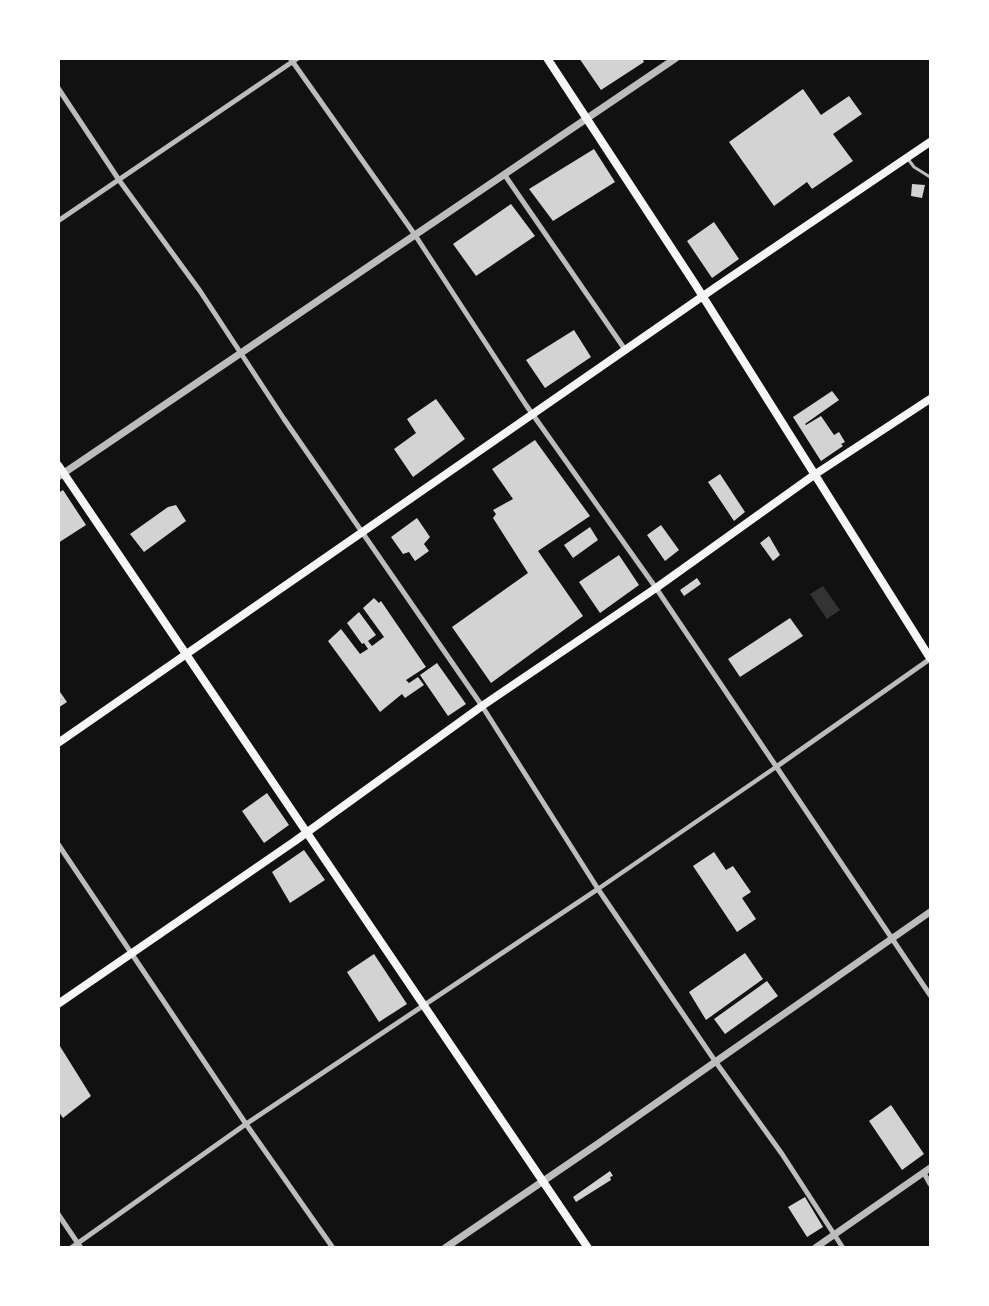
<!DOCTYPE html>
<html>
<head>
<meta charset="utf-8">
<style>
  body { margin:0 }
  #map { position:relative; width:989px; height:1306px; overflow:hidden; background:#111; font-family:Commissioner,sans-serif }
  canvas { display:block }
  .frame { position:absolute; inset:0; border:60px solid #fff; pointer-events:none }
</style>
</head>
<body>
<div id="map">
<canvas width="989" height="1306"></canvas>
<div class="frame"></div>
</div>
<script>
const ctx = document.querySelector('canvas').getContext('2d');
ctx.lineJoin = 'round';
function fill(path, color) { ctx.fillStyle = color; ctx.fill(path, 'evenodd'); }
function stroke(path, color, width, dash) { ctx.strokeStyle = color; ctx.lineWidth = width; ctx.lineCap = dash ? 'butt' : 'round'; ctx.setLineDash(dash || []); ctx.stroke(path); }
fill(new Path2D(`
  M823 586 840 610 827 619 810 594Z`), '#333');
fill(new Path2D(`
  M579 58H642L644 62 601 90Z
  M803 89 821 115 849 96 862 114 833 134 853 161 812 189 807 182 774 206 729 142Z
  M594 149 615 182 553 221 529 189Z
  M912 184 925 185 922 198 911 196Z
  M511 204 535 236 476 276 453 244Z
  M714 222 739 259 712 278 687 241Z
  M574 330 591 357 545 388 526 360Z
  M832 391 839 400 805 424 806 425 821 416 834 435 839 432 845 442 841 444 843 446 821 461 793 417Z
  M436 399 465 439 413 477 394 449 416 433 407 419Z
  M535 440 590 516 538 551 583 616 491 683 452 627 528 573 493 518 496 514 493 510 513 499 492 469Z
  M720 474 745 512 734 521 708 482Z
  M63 490 86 525 58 543V493Z
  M176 505 186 521 144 552 130 534 168 507Z
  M417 518 430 537 424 544 429 551 415 561 409 552 403 554 391 537Z
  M661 525 679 550 665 561 647 535Z
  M590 527 598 540 573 558 564 545Z
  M769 536 780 555 773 561 760 543Z
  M619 555 639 585 600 613 579 582Z
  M697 578 701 584 684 596 680 590Z
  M374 598 379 603 381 601 426 667 406 680 409 683 418 677 424 685 405 698 402 694 380 712 328 641 341 629 360 654 368 649 364 643 362 644 347 623 359 612 376 635 368 641 372 646 384 637 363 608Z
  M790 618 803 636 740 677 728 659Z
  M437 663 466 704 448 716 420 675Z
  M58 689 67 702 58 708Z
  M267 793 289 825 264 843 242 811Z
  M304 850 325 880 290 903 272 872Z
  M714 852 726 870 733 866 751 892 742 898 756 919 737 932 693 866Z
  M745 953 763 979 706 1020 689 992Z
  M374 954 407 1004 379 1022 347 972Z
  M767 981 778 996 725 1034 714 1019Z
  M58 1043 91 1096 63 1118 58 1111Z
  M891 1105 924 1154 902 1170 869 1121Z
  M610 1171 613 1176 610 1177 611 1180 576 1202 573 1197Z
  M805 1197 823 1227 807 1237 788 1207Z`), '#d3d3d3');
stroke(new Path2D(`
  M908 159 914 167 930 177`), '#bcbcbc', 3);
stroke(new Path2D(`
  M598 889 776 767`), '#bcbcbc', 4.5);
stroke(new Path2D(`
  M290 58 415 235 526 405 656 588 930 995
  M58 88 119 180 200 291 284 419 482 706 598 889 715 1061 782 1154 843 1248
  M504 174 626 351
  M58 221 298 58
  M776 767 930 659
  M58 844 246 1124 333 1248
  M924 1173 930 1184
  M58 1214 81 1248
  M71 1248 246 1124 598 889`), '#bcbcbc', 5);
stroke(new Path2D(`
  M58 477 676 58
  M445 1248 599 1143 930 912
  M815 1248 930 1168`), '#bcbcbc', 7);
stroke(new Path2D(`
  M547 58 695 284 930 658
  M58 465 588 1248
  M58 743 716 287 930 142
  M58 1004 295 841 482 706 656 588 814 475 930 399`), '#f5f5f5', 8);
</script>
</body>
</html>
